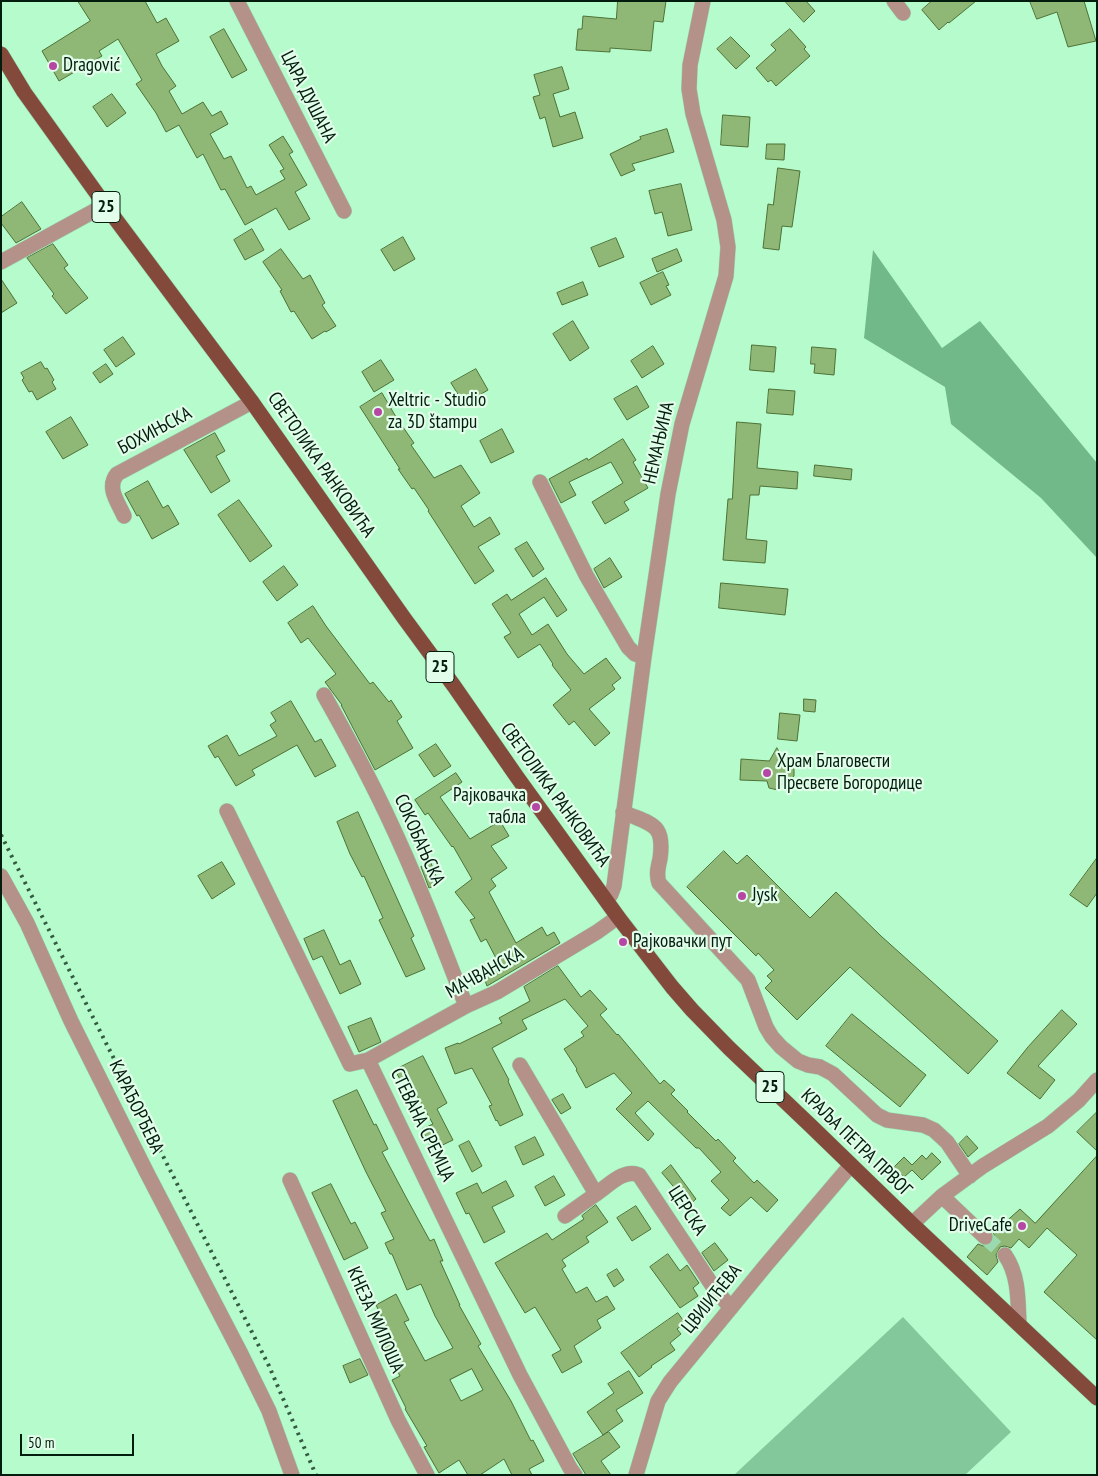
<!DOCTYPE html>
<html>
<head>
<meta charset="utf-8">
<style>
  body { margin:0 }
  #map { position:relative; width:1098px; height:1476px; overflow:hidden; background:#b5fbcb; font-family:"PT Sans Narrow",sans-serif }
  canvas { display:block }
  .frame { position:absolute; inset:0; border:2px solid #021d0d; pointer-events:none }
  .scale { position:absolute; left:20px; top:1434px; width:114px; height:22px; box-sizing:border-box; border:2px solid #021d0d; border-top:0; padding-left:6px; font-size:15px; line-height:18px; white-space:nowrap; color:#021d0d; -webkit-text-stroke:4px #e2fde9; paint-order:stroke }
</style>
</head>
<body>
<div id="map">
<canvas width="1098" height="1476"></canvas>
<div class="frame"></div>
<div class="scale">50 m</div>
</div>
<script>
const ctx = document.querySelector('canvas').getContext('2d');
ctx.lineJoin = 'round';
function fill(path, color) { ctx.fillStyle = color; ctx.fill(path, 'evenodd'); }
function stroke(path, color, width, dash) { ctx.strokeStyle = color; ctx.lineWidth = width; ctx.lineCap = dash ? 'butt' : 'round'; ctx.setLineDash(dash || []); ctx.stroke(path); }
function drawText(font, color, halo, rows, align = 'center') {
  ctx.font = font + ' "PT Sans Narrow",sans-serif'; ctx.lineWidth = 4.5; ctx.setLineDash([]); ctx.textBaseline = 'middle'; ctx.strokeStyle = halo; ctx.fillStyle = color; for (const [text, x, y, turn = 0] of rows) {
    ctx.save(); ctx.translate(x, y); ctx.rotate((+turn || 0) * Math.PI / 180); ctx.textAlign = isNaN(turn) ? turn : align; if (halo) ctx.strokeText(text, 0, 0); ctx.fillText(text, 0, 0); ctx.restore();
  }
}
fill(new Path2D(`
  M903 1317 1011 1432 965 1475H734Z`), '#83c89a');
fill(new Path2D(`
  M873 250 942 348 980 321 1097 463V558L1041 498 951 424 945 387 864 338Z`), '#72b98a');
const building = new Path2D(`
  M78 1H145L157 23 166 18 179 41 156 54 162 66 176 86 169 91 182 114 203 102 212 116 221 111 228 124 210 134 224 159 231 156 247 188 251 186 256 195 285 179 280 171 284 169 269 145 283 136 293 152 289 154 307 185 295 192 310 219 289 230 276 208 245 225 225 189 221 190 203 154 197 158 179 125 166 132 156 113 136 84 142 80 118 39 99 51 102 56 59 81 42 51 90 21Z
  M618 1H666L663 22 654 21 651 51 610 48V52L576 50 578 29H582L583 16 616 19Z
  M785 1H806L815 11 804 22Z
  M932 1H976L949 23 948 22 939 30 922 10Z
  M1030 1H1084L1096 41 1068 47 1057 12 1037 19Z
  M224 29 247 70 232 78 210 37Z
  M790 29 806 47 804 49 810 56 776 86 771 80 768 82 756 68 776 50 771 45Z
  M731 37 750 56 736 69 717 49Z
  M562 67 569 89 553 94 560 117 575 112 583 138 553 147 545 117 540 119 533 97 540 95 534 75Z
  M112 94 126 113 107 127 93 107Z
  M723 115 750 117 748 147 721 145Z
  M667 129 674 152 632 164 635 170 621 176 610 154 641 139 640 137Z
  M767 144H785L784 160 766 159Z
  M778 168 800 171 792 227 782 226 779 250 763 248 768 204 773 205Z
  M681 184 692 230 668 236 662 212 655 214 649 191Z
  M22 202 41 229 16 243 1 223V217Z
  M252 229 264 250 245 260 234 240Z
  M403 237 415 259 394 271 381 250Z
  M616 238 624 257 599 267 591 248Z
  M53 244 68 265 64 268 88 298 66 314 52 296 54 294 27 258Z
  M281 249 303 279 310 275 325 303 322 305 336 326 326 332 325 331 312 339 294 311 291 312 280 291 282 290 263 262Z
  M677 249 682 261 657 272 652 259Z
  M663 272 669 285 666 286 671 295 651 305 640 283Z
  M1 279 17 303 1 313Z
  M583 282 588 295 562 305 557 293Z
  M573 321 589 348 570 361 553 334Z
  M123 337 135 354 116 367 104 350Z
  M752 345 776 347 774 372 750 370Z
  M653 346 664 364 642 378 631 361Z
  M812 347 836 349 834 375 814 373 815 364H811Z
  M381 360 394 380 374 392 362 372Z
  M41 362 45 369 47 368 54 380 52 382 56 389 37 400 32 391 29 392 22 380 24 378 21 373Z
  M106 364 113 374 100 383 93 373Z
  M476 369 488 390 464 404 451 383Z
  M637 386 649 407 627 420 614 399Z
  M769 389 795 391 793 415 767 413Z
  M382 393 396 417 414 443 411 445 434 478 461 465 480 493 461 506 474 527 490 517 500 534 478 547 494 571 475 584 428 511 429 510 414 488 412 489 398 469H400L360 407Z
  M71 417 88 445 63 459 46 432Z
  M737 422 761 424 757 468 798 472 797 489 760 486 759 495H750L746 539 767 541 765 563 723 560 728 499H732Z
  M502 429 514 452 491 463 480 441Z
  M215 433 225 451 216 456 230 481 211 493 184 450Z
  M623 439 636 460 633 462 648 488 624 502 629 510 605 524 592 502 623 483 611 462 569 482 576 495 561 503 549 479 587 458 588 460Z
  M815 465 852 469 851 480 814 476Z
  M148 481 163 508 168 505 179 524 152 539 139 515 137 516 125 494Z
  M239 500 272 546 250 562 218 515Z
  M527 542 544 569 533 577 515 549Z
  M610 558 622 577 604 588 594 569Z
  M284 566 298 585 277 601 263 582Z
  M546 578 567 610 557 617 544 597 519 614 532 635 548 624 567 654 584 674 606 658 621 678 612 685 615 689 589 709 610 733 595 746 574 721 569 725 553 705 571 690 552 665 553 664 540 644 518 658 504 637 511 633 492 604 507 594 511 600Z
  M721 583 788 589 785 615 719 608Z
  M313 606 326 626 370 684 373 682 389 702 391 700 402 717 397 721 413 748 375 770 341 705H342L325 682 336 674 308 638 301 643 288 623Z
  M804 699 816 700 815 712 804 711Z
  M291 701 315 742 321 739 336 766 315 777 297 745 252 770 255 775 236 786 218 756 215 758 208 746 227 735 239 756 277 736 270 725 276 721 271 713Z
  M780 713 800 715 797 741 778 739Z
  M436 744 451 766 434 777 419 755Z
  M777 748 785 762 790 765 794 769V776L789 781 783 783 778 790 769 788 767 781 740 780 741 759 769 761Z
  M456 773 462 782 440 797 470 839 500 821 509 836 491 846 507 868 491 879 496 886 489 892 516 943 542 927 547 936 554 932 560 943 487 986 481 970 498 962 486 939 481 942 470 920 475 918 455 892 472 879 453 846 452 847 428 813 425 815 415 800Z
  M358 812 414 936 411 938 425 969 406 977 379 920 383 918 364 876 362 877 350 854 337 822Z
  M724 851 737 864 747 855 810 918 836 892 881 936 998 1041 968 1074 850 967 797 1020 765 988 772 981 767 976 774 970 758 953 756 956 687 887Z
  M1097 858V893L1087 907 1070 895Z
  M222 862 235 884 212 899 198 876Z
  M431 863 439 884 429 888 421 867Z
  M324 930 340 965 350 960 361 984 340 994 322 956 313 960 304 939Z
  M558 966 581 997 590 990 607 1009 600 1015 617 1035 618 1034 660 1084 664 1080 675 1090 671 1094 688 1111 687 1112 716 1141 718 1139 736 1158 733 1161 754 1183 757 1180 778 1200 767 1212 751 1197 730 1216 721 1208 729 1200 711 1181 721 1172 699 1148H696L648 1101 635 1113 654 1134 648 1141 616 1109 632 1093 614 1073 586 1088 576 1070 577 1069 564 1049 584 1036 581 1032 588 1026 565 999 522 1020 527 1029 492 1048 509 1080 508 1081 523 1115 500 1126 497 1120 496 1121 489 1106 492 1105 472 1068 455 1074 445 1048 458 1043 459 1044 502 1023 499 1018 530 1001 524 987Z
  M1062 1010 1077 1024 1038 1066 1055 1080 1040 1099 1007 1073 1028 1047Z
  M852 1014 926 1075 900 1107 826 1046Z
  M371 1018 381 1042 359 1052 348 1027Z
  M423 1056 447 1103 437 1109 453 1140 432 1150 422 1129 433 1124 407 1078 401 1081 395 1070Z
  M357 1090 374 1125 376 1124 388 1149 382 1152 407 1199 430 1241 434 1239 443 1261H440L460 1305H459L481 1344 478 1346 511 1401 531 1441 533 1440 544 1461 529 1469 532 1475H512L504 1459 480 1475H468L459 1460 439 1473 424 1447 427 1446 405 1409 406 1408 392 1380 400 1376 384 1345 393 1340 376 1305 396 1294 409 1320 404 1322 425 1361 453 1348 435 1316 421 1284 407 1290 392 1254H390L385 1243 394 1239 381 1213 386 1211 366 1172 333 1101ZM472 1369 483 1390 461 1401 450 1380Z
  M563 1094 571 1108 561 1114 552 1100Z
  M1097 1112V1151L1077 1132Z
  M967 1136 978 1148 968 1157 959 1144Z
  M535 1137 544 1155 523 1165 515 1147Z
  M469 1141 482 1166 472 1172 459 1146Z
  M932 1153 941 1162 922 1180 912 1170 904 1177 894 1167 904 1157 912 1165 922 1155 926 1159Z
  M1097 1156V1340L1044 1292 1077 1255 1047 1228 1029 1248 1019 1239 1011 1248 1005 1246 1000 1247 996 1255 998 1262 987 1275 967 1257 978 1244 983 1246 991 1244 994 1239V1234L991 1230 998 1223 1001 1226 1020 1209 1035 1223Z
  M671 1165 696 1199 689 1205 662 1173Z
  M554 1176 565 1195 545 1206 535 1187Z
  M506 1181 514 1196 492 1207 505 1232 484 1243 469 1213 466 1214 456 1193 477 1183 482 1193Z
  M331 1184 351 1224 355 1222 368 1248 344 1260 312 1193Z
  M596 1205 608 1222 586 1237 589 1242 562 1260 566 1266 562 1269 576 1293 587 1287 596 1302 607 1296 615 1309 597 1320 601 1328 574 1346 582 1362 562 1373 552 1355 561 1350 535 1307 525 1313 495 1263 547 1233 552 1240 584 1219 582 1216Z
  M636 1206 651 1229 632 1241 617 1218Z
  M715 1243 728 1260 714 1271 702 1253Z
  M668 1254 680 1271 687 1265 699 1283 693 1288 698 1296 680 1308 650 1267Z
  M617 1269 624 1280 614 1287 607 1275Z
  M678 1313 685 1323 677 1329 681 1334 670 1343 675 1350 651 1366 652 1367 639 1377 621 1353Z
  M360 1359 368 1375 350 1383 343 1366Z
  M629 1371 643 1393 616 1410 623 1421 603 1435 587 1412 614 1393 608 1384Z
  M609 1432 620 1447 601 1461 611 1475H586L573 1454Z`);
fill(building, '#8fb877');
stroke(building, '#4e7136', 1);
stroke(new Path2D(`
  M985 1237 1005 1255`), '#9adaae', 15, [15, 8]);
const minor = new Path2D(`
  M237 1 344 211
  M894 1 903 13
  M1 262 105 205
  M540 482 586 575 628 647 635 654 644 657
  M124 516C118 502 106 488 117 474L252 402
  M324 695C346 734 367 773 386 813 416 876 441 941 466 1006
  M227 811 350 1064 368 1060 466 1006 497 992 597 932 618 917
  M623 812C652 825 665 823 660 859 658 867 656 875 659 883L748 980 766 1027 772 1037 781 1047 798 1061 808 1065 820 1067 833 1074 877 1115 887 1120 923 1125 934 1130 947 1142 970 1176
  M1 876 27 923 71 1021 147 1173 241 1354 269 1411 292 1475
  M607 900 611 894 614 886 644 657 668 494 682 424 726 276 728 247 724 220 693 114 689 89 690 65 703 1
  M368 1060 520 1375 570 1468 575 1475
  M520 1065 596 1194C608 1186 624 1168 639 1175L714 1288 731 1308
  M290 1180 398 1420 427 1475
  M942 1196 985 1237
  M565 1216 596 1194
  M912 1224 942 1196 983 1166 1048 1126 1079 1100 1097 1080
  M1005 1255C1019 1275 1018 1301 1019 1324
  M636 1475 658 1401 670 1382 766 1265 851 1165`);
const major = new Path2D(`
  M1 54 24 92 105 205 252 402 404 618 454 686 517 777 618 917 672 987 692 1010 729 1048 812 1127 912 1224 1097 1398`);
stroke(minor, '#98d7ad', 16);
stroke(major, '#98d7ad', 16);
stroke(minor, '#b49289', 15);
stroke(major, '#834a3c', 15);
stroke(new Path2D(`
  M1 835 269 1366 316 1475`), '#345b42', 4, [2.5, 5]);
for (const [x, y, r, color] of [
  [53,66,5,"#b647a5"],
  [378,412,5,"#b647a5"],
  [767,773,5,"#b647a5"],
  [536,807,5,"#b647a5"],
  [742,896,5,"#b647a5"],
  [623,942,5,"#b647a5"],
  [1022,1226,5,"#b647a5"]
]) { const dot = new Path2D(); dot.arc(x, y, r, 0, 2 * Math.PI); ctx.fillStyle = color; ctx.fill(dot); stroke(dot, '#e2fde9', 2); }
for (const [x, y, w] of [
  [106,207,28],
  [440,667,28],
  [770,1087,28]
]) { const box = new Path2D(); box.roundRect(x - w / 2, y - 15.5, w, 31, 4); ctx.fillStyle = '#e2fde9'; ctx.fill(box); stroke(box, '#021d0d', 1); }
drawText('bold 18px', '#021d0d', null, [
  ["25",106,207],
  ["25",440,667],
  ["25",770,1087]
]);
drawText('19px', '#021d0d', '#e2fde9', [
  ["Dragović",63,66],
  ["Xeltric - Studio",388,401],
  ["za 3D štampu",388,423],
  ["Храм Благовести",777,762],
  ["Пресвете Богородице",777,784],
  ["Рајковачка",526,796,"right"],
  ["табла",526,818,"right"],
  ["Jysk",752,896],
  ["Рајковачки пут",633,942],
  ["DriveCafe",1012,1226,"right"]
], 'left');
drawText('19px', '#021d0d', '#e2fde9', [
  ["ЦАРА ДУШАНА",308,97,63],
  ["БОХИЊСКА",155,431,-28],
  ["НЕМАЊИНА",659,443,-77],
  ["СВЕТОЛИКА РАНКОВИЋА",321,465,55],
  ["СВЕТОЛИКА РАНКОВИЋА",555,795,54],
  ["СОКОБАЊСКА",419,840,66],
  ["МАЧВАНСКА",485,973,-29],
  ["КАРАЂОРЂЕВА",136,1107,64],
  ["СТЕВАНА СРЕМЦА",422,1125,64],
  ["КРАЉА ПЕТРА ПРВОГ",856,1143,44],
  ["ЦЕРСКА",687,1211,57],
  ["ЦВИЈИЋЕВА",712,1299,-51],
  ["КНЕЗА МИЛОША",375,1320,66]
]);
</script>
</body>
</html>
